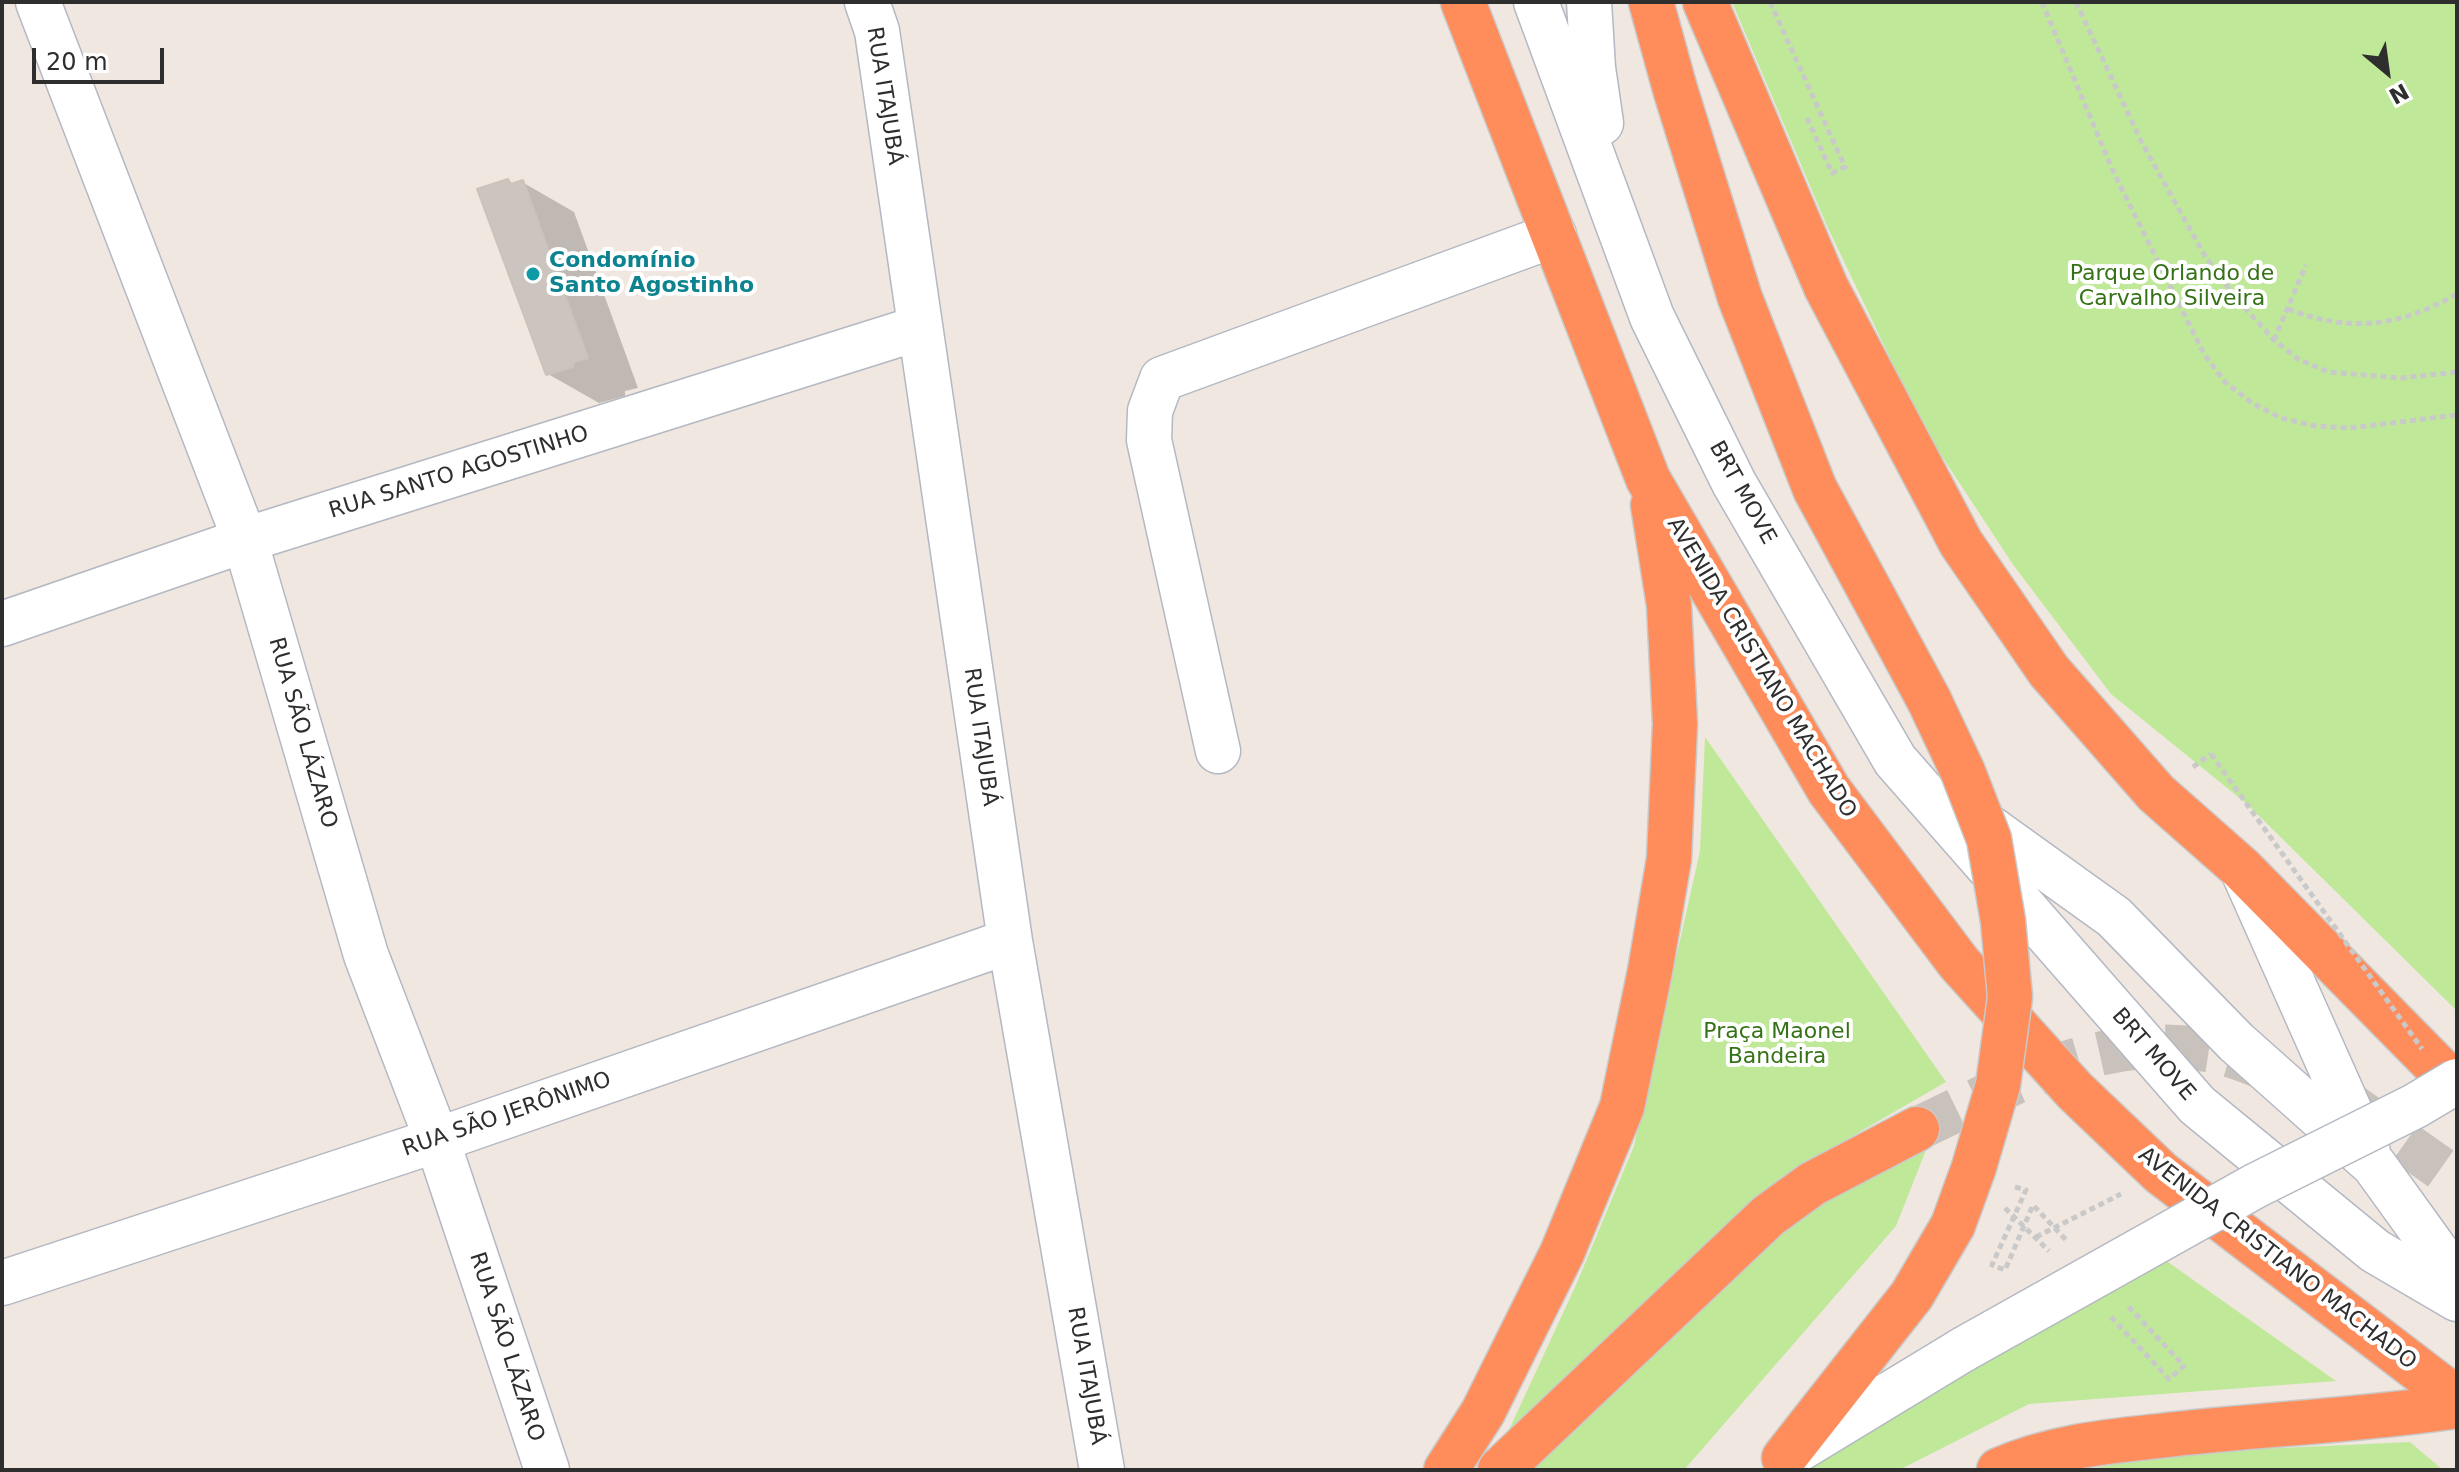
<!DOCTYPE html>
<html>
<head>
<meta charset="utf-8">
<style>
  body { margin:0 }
  #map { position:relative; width:2459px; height:1472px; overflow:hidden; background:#f0e7e0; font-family:"DejaVu Sans",sans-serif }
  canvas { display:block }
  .frame { position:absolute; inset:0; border:4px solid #2e2e2e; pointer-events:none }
  .north { position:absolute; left:2347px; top:32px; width:80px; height:80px; -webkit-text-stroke:6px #fff; paint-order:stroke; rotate:151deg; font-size:22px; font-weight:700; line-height:32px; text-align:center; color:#2e2e2e }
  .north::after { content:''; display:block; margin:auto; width:28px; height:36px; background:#2e2e2e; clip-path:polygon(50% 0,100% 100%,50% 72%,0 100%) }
  .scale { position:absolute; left:32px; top:48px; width:132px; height:36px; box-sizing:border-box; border:4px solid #2e2e2e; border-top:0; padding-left:10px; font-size:24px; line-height:28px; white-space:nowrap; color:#2e2e2e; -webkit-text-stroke:6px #fff; paint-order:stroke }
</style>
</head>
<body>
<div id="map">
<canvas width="2459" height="1472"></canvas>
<div class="frame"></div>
<div class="north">N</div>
<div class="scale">20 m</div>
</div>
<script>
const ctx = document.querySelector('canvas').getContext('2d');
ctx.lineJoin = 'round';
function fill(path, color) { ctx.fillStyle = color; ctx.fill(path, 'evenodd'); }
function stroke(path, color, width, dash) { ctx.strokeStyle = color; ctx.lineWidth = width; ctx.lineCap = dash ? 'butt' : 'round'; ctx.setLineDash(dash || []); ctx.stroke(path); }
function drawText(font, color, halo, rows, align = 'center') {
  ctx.font = font + ' "DejaVu Sans",sans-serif'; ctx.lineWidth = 8; ctx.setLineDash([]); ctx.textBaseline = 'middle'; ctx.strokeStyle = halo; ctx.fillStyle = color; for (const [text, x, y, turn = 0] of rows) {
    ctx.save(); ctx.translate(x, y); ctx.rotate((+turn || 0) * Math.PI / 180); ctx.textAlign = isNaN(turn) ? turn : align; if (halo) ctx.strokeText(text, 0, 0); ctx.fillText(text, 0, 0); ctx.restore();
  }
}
fill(new Path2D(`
  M1732 2H2457V1011L2247 804 2111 694 2014 566 1924 429 1827 226Z
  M1705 737 1946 1082 1780 1178 1502 1445 1576 1285 1634 1146 1700 851Z
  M1932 1135 1896 1226 1684 1470H1522L1820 1192Z
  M2158 1255 2336 1381 2029 1404 1899 1470H1800Z
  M2410 1442 2443 1470H2085L2175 1453Z`), '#bfe999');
fill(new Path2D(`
  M507 181 514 185 522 182 574 212 638 388 625 391V396L599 403 548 374Z`), '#0003');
const building = new Path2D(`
  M508 179 511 184 523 180 588 358 574 362 573 367 546 375 477 189Z`);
fill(building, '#cbc4bf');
stroke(building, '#ccc2b9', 2);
stroke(new Path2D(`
  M2351 1105 2457 1180
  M1917 1129C2011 1085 2098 1032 2207 1050 2228 1053 2250 1063 2271 1070`), '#c9c2bc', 44, [44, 22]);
const minor = new Path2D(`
  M38 2 245 540 366 955 437 1140 547 1470
  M867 2 877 31 1010 941 1102 1470
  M1536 2 1652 317 1734 483 1895 760 2197 1105 2375 1251 2457 1299
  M1589 2 1593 68 1601 123
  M2 624 245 540 919 328
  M1218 751 1149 440 1150 411 1162 379 1554 235
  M1965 810 2114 917 2236 1042 2374 1165 2457 1280
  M2243 871 2368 1152
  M2 1283 437 1140 1010 941
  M1786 1457 1964 1349`);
const highway = new Path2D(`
  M1463 2 1648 479 1829 790 1959 963 2075 1091 2161 1173 2457 1399
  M1651 2 1675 89 1740 298 1815 489 1929 700
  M1705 2 1826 287 1961 543 2049 671 2156 793 2241 868 2457 1087
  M1784 1458 1912 1295
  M1446 1470 1483 1412 1562 1253 1622 1107 1650 971 1669 859 1675 724 1669 605 1653 505
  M1500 1470 1768 1216 1812 1184 1917 1129
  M1999 1470C2051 1447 2104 1442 2159 1436 2259 1424 2358 1421 2457 1406`);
stroke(minor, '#b4b8c2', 47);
stroke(highway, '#c9c9c9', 47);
stroke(new Path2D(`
  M1770 2 1845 167 1832 173 1806 116
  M2042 2 2112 169 2204 354 2225 382 2252 403 2281 418 2315 426 2350 428 2457 415
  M2076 2 2141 141 2205 256 2234 296 2274 340 2298 359 2328 372 2401 378 2457 372
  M2288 309C2350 333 2399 327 2457 294
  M2274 340 2306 265
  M2193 767 2211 754
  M2005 1208 2049 1251
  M2036 1237 2121 1194
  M2111 1317 2169 1379 2184 1366 2128 1306`), '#c9c9c9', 5, [6, 4]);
stroke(minor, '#fff', 44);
stroke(highway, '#ff8d5b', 44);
const minorBridge = new Path2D(`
  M1964 1349 2255 1186 2415 1106 2457 1081`);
const highwayBridge = new Path2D(`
  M1912 1295 1953 1225 1974 1167 1998 1085 2010 997 2003 921 1989 839 1963 772 1929 700`);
stroke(minorBridge, '#b4b8c2', 47, []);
stroke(highwayBridge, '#c9c9c9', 47, []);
stroke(new Path2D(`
  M2211 754 2422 1049
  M2015 1187 2026 1190 1992 1265 2005 1270 2033 1205 2066 1240`), '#c9c9c9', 5, [6, 4]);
stroke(minorBridge, '#fff', 44);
stroke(highwayBridge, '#ff8d5b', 44);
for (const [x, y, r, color] of [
  [533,274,8,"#0f9aa8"]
]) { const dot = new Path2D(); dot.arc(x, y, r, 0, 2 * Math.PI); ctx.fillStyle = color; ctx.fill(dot); stroke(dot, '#fff', 3); }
drawText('22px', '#2e2e2e', '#fff', [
  ["RUA ITAJUBÁ",884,96,81],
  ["RUA SANTO AGOSTINHO",459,473,-17],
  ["BRT MOVE",1742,493,61],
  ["AVENIDA CRISTIANO MACHADO",1761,668,59],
  ["RUA SÃO LÁZARO",302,733,74],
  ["RUA ITAJUBÁ",980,737,82],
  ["BRT MOVE",2153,1055,49],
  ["RUA SÃO JERÔNIMO",507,1115,-19],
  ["AVENIDA CRISTIANO MACHADO",2277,1259,38],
  ["RUA SÃO LÁZARO",506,1347,72],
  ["RUA ITAJUBÁ",1086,1376,80]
]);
drawText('bold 22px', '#0d838f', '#fff', [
  ["Condomínio",549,261],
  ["Santo Agostinho",549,286]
], 'left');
drawText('22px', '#357216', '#fff', [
  ["Parque Orlando de",2172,274],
  ["Carvalho Silveira",2172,299],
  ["Praça Maonel",1777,1032],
  ["Bandeira",1777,1057]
]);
</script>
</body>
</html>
